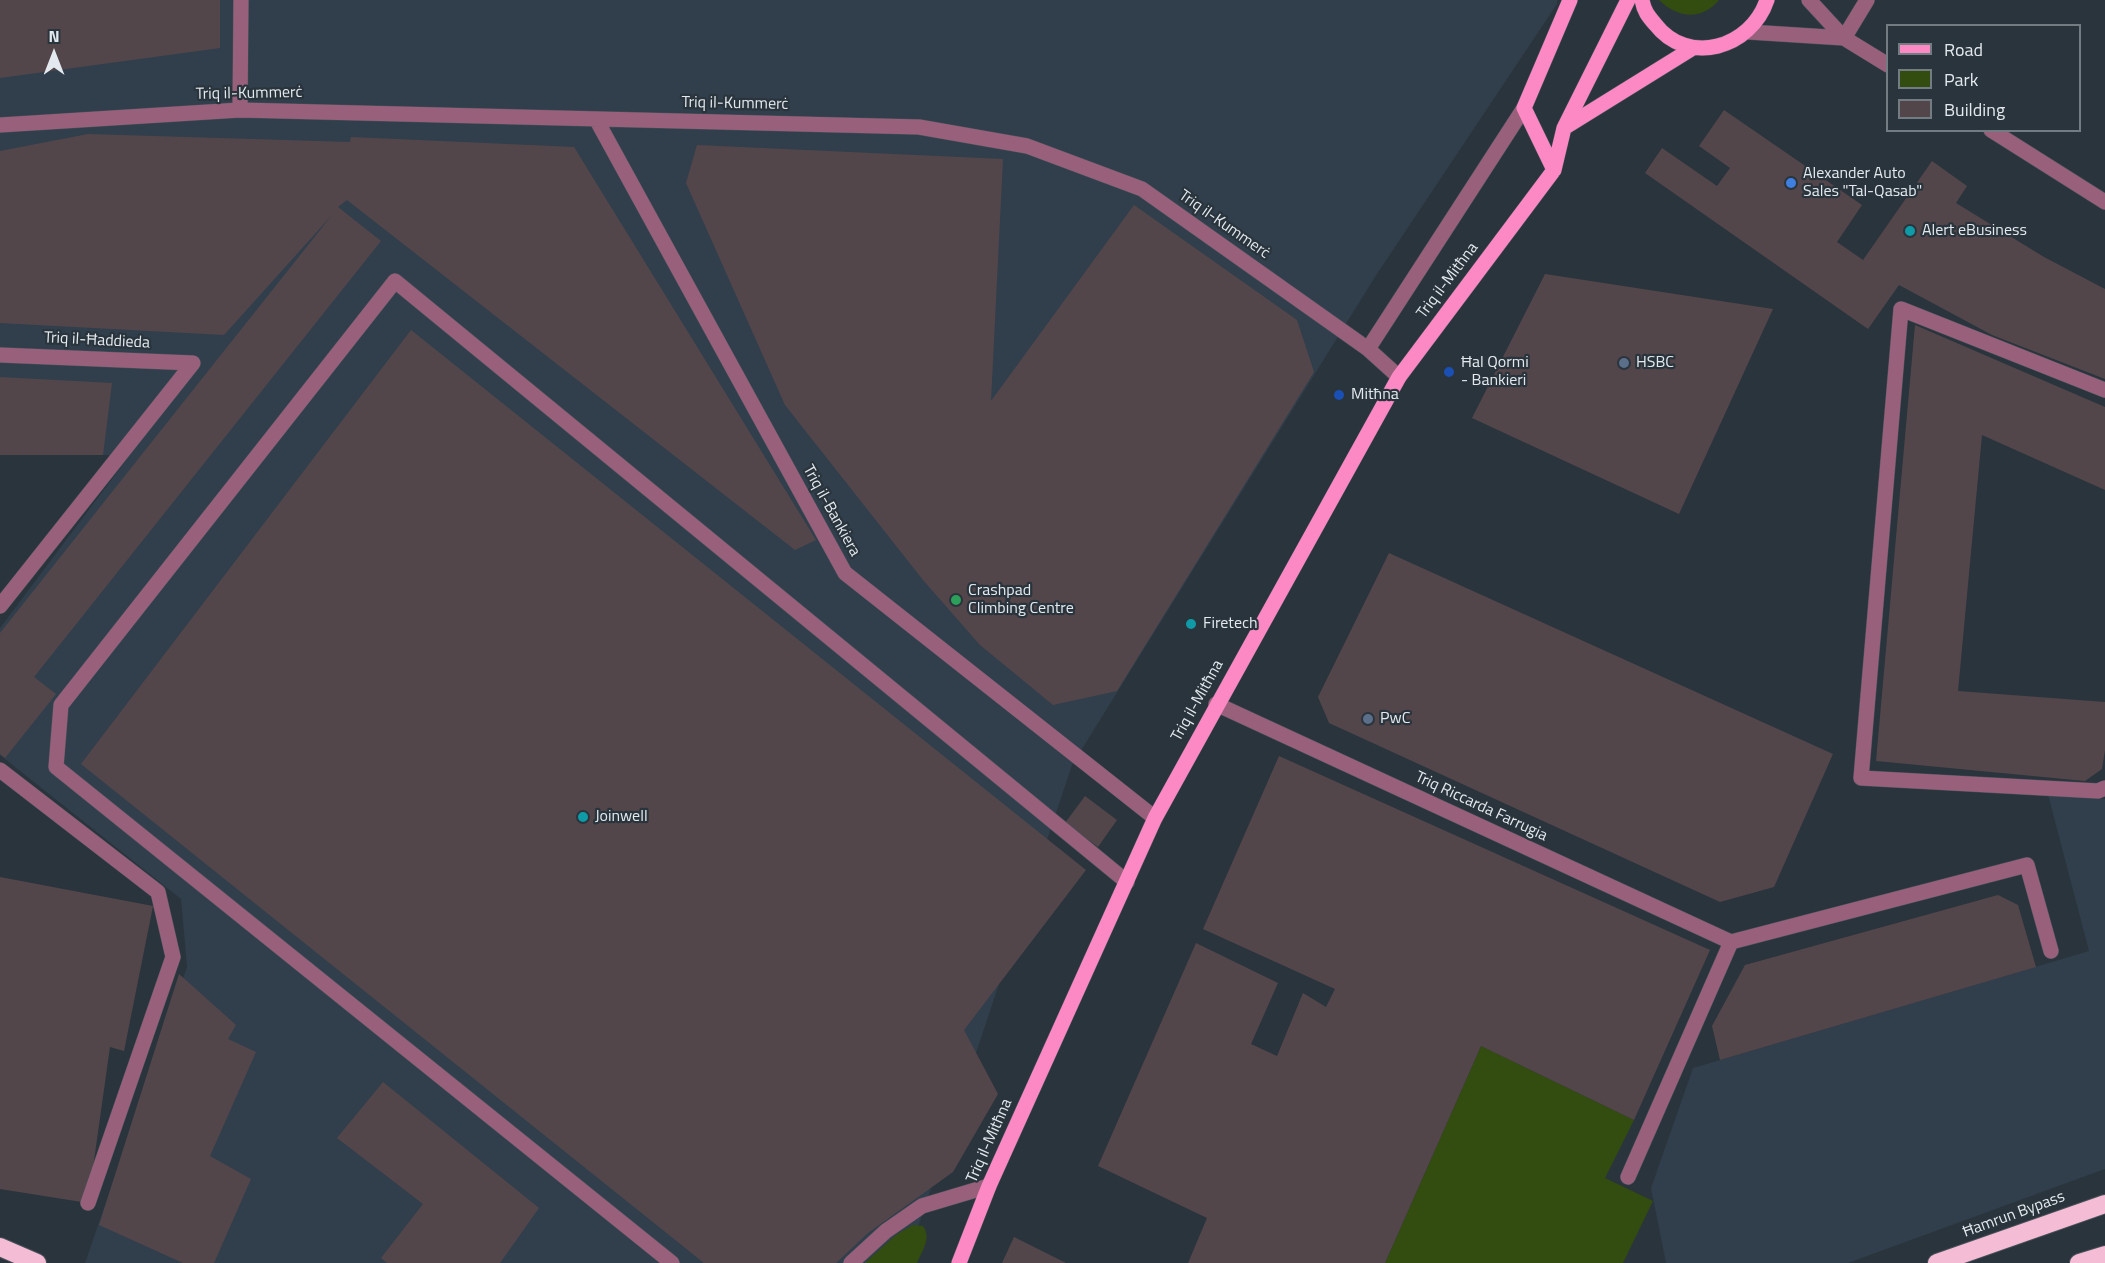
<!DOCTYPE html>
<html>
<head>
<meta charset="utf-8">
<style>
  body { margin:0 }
  #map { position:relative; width:2105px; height:1263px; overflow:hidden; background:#2a343c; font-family:"Titillium Web",sans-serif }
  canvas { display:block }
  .legend { position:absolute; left:1886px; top:24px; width:195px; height:108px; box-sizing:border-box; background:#2a343c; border:2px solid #747c83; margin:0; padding:8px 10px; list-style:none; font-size:18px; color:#e3e9ee }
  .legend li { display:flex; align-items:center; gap:12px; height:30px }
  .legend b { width:30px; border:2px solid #747c83 }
  .north { position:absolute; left:24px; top:24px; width:60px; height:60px; -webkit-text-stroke:4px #2a343c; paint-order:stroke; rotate:0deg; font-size:16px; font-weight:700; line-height:24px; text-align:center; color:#e3e9ee }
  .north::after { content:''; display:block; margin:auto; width:21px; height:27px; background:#e3e9ee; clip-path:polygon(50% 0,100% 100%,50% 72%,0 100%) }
</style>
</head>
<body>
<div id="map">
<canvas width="2105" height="1263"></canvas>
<ul class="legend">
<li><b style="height:8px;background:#fd89c4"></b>Road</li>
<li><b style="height:16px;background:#334c10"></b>Park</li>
<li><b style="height:16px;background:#53464b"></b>Building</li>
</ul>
<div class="north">N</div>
</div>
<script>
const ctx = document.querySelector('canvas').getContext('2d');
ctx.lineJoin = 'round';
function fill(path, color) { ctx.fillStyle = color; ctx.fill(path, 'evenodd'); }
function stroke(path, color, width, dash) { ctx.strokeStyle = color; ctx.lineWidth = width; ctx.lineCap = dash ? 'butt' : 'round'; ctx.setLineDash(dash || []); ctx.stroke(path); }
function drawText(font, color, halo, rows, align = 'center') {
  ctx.font = font + ' "Titillium Web",sans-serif'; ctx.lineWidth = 4.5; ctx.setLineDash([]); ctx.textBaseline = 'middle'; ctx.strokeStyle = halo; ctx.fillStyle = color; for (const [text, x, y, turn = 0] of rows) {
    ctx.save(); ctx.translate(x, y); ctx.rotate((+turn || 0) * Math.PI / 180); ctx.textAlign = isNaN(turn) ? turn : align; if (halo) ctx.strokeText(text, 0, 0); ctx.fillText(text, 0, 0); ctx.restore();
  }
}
fill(new Path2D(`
  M0 0H1557V4L1375 277 1072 765 906 1263H85L187 967 181 899 0 755V628L130 455H0Z
  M2047 791 2105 799V1169L1848 1263H1666L1651 1188 1693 1068 2089 951Z`), '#303f4b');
fill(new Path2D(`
  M1659 0H1719C1702 21 1677 18 1659 0Z
  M1481 1046 1634 1120 1605 1178 1653 1201 1623 1263H1385Z
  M913 1225 923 1226C932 1238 922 1251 917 1263H865L896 1235Z`), '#334c10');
fill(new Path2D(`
  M0 0H220V48L0 78Z
  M1724 110 1862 205 1837 242 1863 260 1932 161 1967 186 1956 203 2044 257 2105 289V379L1992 335 1899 285 1868 329 1645 173 1662 148 1717 186 1730 168 1699 146Z
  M88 134 350 142 351 137 574 147 816 540 795 550 347 200 338 207 381 241 34 677 56 694 5 758 0 754V633L332 215 224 335 0 323V151Z
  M697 145 1003 159 991 401 1134 205 1297 320 1314 372 1117 691 1053 705 980 645 923 580 785 405 686 183Z
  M1545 274 1773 309 1679 514 1472 418Z
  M1915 325 2105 407V490L1982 435 1958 691 2105 702V750L2102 769 2085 781 1876 761Z
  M411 330 1086 870 964 1030 998 1094 953 1172 868 1233 836 1263H704L81 764Z
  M0 377 112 383 103 455H0Z
  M1389 553 1833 754 1774 887 1720 902 1329 723 1318 697Z
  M1279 756 1710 950 1634 1120 1481 1046 1385 1263H1188L1207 1218 1098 1166 1196 943 1278 983 1251 1044 1277 1056 1303 993 1326 1007 1335 989 1203 929Z
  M1085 796 1117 820 1098 847 1065 823Z
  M0 877 153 906 124 1051 110 1047 88 1203 0 1189Z
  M1998 895 2018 905 2036 967 1720 1060 1712 1026 1745 965Z
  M179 974 236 1025 228 1039 256 1052 210 1156 251 1179 214 1263H183L99 1225Z
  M383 1082 539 1208 500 1263H387L381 1258 423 1204 337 1138Z
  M1014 1237 1066 1263H1002Z`), '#53464b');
const minor = new Path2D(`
  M1809 0 1844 38 1888 65
  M1749 32 1844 38
  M1844 38 1867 0
  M240 110 241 0
  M596 119 845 573 1155 818
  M0 125 240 110 919 127 1027 146 1142 189 1368 349 1399 377
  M1991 130 2105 202
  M1368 349 1524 108
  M0 355 193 363
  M2105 390 1901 309 1861 778 2098 791 2105 788
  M0 606 193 363
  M1216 704 1731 942 2027 865 2051 951
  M0 770 158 892 173 957 88 1203
  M1628 1177 1731 942
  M672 1263 56 767 61 705 395 281 1127 882
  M851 1263 886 1231 922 1206 989 1186`);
const major = new Path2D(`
  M1642 0C1644 11 1648 16 1655 24 1688 67 1751 48 1767 0
  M1564 128 1693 48
  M1554 170 1524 108 1570 0
  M959 1263 989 1186 1155 818 1399 377 1554 170 1564 128 1628 0`);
const highway = new Path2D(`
  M0 1247 37 1263
  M1937 1263 2105 1204
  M2079 1263 2105 1255`);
stroke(minor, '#485158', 16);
stroke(major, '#485158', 16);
stroke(highway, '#485158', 20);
stroke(minor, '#99607c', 15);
stroke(major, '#fd89c4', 15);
stroke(highway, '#f5bcd6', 18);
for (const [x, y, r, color] of [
  [1791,183,6,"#3f7fe0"],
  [1910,231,6,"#0f9aa8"],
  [1624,363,6,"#5c6f8a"],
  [1449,372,6,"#1a4fb4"],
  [1339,395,6,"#1a4fb4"],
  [956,600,6,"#2e9e5b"],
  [1191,624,6,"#0f9aa8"],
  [1368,719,6,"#5c6f8a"],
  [583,817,6,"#0f9aa8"]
]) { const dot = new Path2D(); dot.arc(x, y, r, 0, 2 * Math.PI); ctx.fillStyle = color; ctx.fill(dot); stroke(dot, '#2a343c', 2); }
drawText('16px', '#e3e9ee', '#2a343c', [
  ["Triq il-Kummerċ",249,94,-1],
  ["Triq il-Kummerċ",735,104,1],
  ["Triq il-Kummerċ",1224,225,35],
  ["Triq il-Mitħna",1448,281,-53],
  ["Triq il-Ħaddieda",97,341,3],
  ["Triq il-Bankiera",831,511,61],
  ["Triq il-Mitħna",1198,701,-61],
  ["Triq Riccarda Farrugia",1481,807,25],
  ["Triq il-Mitħna",990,1141,-66],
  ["Ħamrun Bypass",2014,1215,-20]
]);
drawText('16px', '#e3e9ee', '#2a343c', [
  ["Alexander Auto",1803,174],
  ["Sales \"Tal-Qasab\"",1803,192],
  ["Alert eBusiness",1922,231],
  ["Ħal Qormi",1461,363],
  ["- Bankieri",1461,381],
  ["HSBC",1636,363],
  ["Mitħna",1351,395],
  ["Crashpad",968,591],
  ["Climbing Centre",968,609],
  ["Firetech",1203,624],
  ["PwC",1380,719],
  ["Joinwell",595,817]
], 'left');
</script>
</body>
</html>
